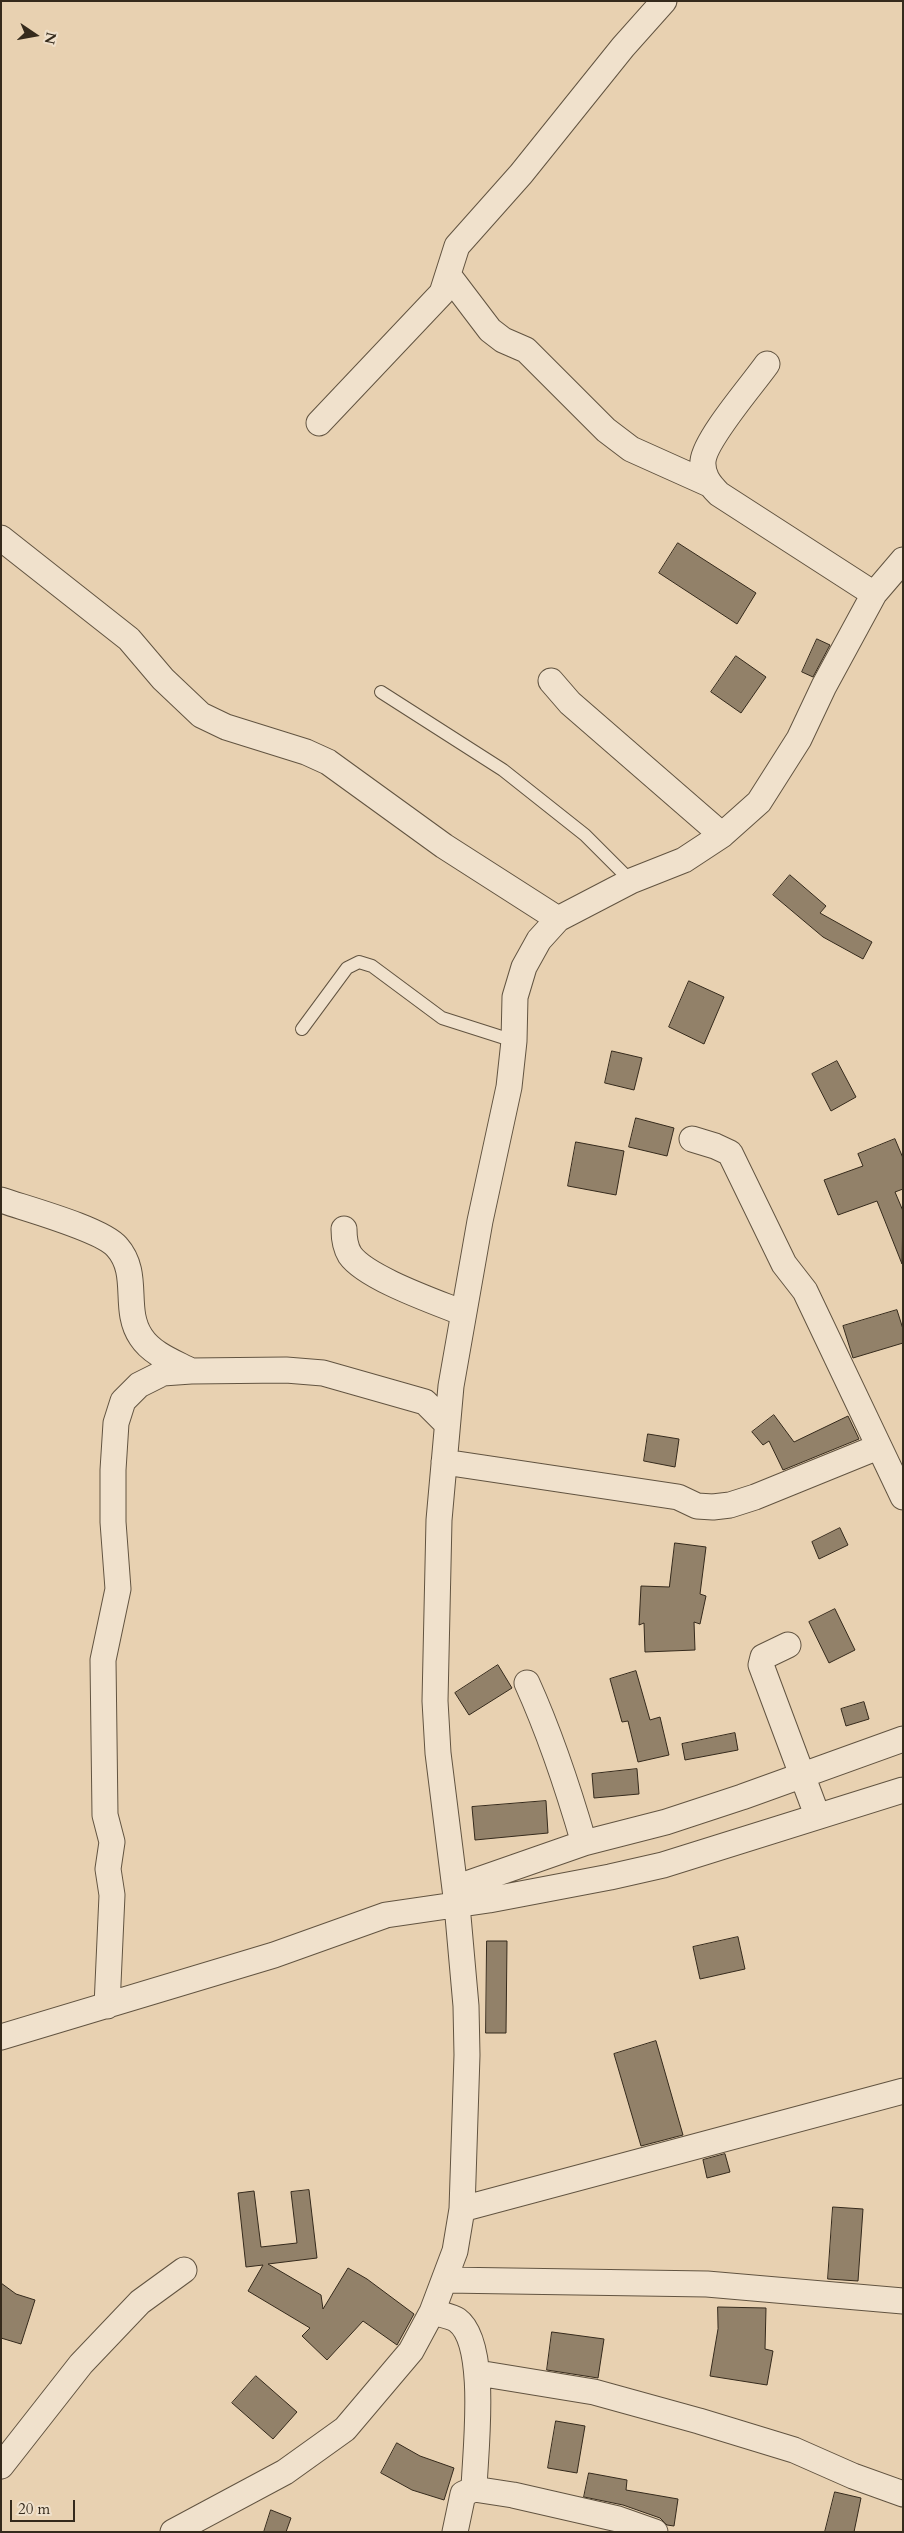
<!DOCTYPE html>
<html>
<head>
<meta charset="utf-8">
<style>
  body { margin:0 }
  #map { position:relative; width:904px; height:2533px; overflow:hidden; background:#e8d1b1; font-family:Cardo,serif }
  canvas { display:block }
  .frame { position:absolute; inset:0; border:2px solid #352a1c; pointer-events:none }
  .north { position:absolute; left:10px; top:10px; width:50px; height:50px; -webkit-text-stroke:4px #f0e1cc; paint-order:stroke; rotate:102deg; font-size:14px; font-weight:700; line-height:20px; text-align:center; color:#352a1c }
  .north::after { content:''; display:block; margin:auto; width:18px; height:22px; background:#352a1c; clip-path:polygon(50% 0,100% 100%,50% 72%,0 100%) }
  .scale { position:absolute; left:10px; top:2500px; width:65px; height:22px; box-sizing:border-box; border:2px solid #352a1c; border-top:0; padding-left:6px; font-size:15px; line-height:18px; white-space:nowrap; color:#352a1c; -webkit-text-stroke:4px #f0e1cc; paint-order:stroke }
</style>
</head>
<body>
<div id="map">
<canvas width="904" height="2533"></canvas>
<div class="frame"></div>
<div class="north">N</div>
<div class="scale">20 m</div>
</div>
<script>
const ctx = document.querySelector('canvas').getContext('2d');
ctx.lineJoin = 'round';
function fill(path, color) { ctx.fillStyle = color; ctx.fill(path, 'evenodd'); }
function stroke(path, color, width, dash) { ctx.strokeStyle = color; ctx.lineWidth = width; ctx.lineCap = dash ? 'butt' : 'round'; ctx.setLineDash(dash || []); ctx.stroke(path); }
const building = new Path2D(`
  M678 543 756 593 737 624 659 573Z
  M817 639 830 645 813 677 802 672Z
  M736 656 766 677 741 713 711 692Z
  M790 875 826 906 820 913 872 942 863 959 823 937 773 895Z
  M689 981 724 997 704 1044 669 1027Z
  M612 1051 642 1058 634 1090 605 1083Z
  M837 1061 856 1097 831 1111 812 1074Z
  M636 1118 674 1128 667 1156 629 1147Z
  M895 1139 903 1158V1189L895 1192 903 1211 902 1264 877 1201 838 1215 824 1180 863 1166 858 1154Z
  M576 1142 624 1151 616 1195 568 1186Z
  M897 1310 903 1329V1343L853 1358 843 1326Z
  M774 1415 794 1442 848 1416 859 1439 783 1470 769 1441 763 1445 752 1432Z
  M648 1434 679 1439 675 1467 644 1461Z
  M840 1528 848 1545 819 1559 812 1542Z
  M675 1543 706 1547 700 1594 706 1596 700 1624 694 1622 695 1650 645 1652 644 1623 639 1625 641 1586 669 1587Z
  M835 1609 855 1650 829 1663 809 1622Z
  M498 1665 512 1688 469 1715 455 1693Z
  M636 1671 650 1720 660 1717 669 1755 638 1762 628 1721 622 1722 610 1679Z
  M864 1702 869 1719 846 1726 841 1709Z
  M735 1733 738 1750 685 1760 682 1744Z
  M637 1769 639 1794 594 1798 592 1774Z
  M546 1801 548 1833 475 1840 472 1807Z
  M738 1937 745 1969 700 1979 693 1947Z
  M487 1941H507L506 2033H486Z
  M656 2041 683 2135 641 2146 614 2054Z
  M725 2154 730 2172 707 2178 703 2160Z
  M309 2190 317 2258 268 2264 321 2295 323 2309 348 2268 367 2279 414 2314 397 2345 363 2321 327 2360 302 2336 310 2328 248 2291 263 2265 246 2267 238 2193 254 2191 261 2247 297 2243 291 2192Z
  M833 2207 863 2209 858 2281 828 2279Z
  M1 2283 16 2294 35 2300 21 2344 1 2338Z
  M718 2307 766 2308 765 2349 773 2351 767 2385 710 2376 718 2329Z
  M552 2332 604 2339 598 2378 547 2370Z
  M256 2376 297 2412 273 2439 232 2403Z
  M556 2421 585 2426 577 2473 548 2468Z
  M397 2443 420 2456 454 2468 444 2500 412 2490 381 2473Z
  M589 2473 627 2480 626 2490 678 2499 674 2526 667 2525 660 2518 623 2505 584 2497Z
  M835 2492 861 2498 854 2532H825Z
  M271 2510 291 2518 286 2532H264Z`);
fill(building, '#928169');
stroke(building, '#352a1c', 1);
const service = new Path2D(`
  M381 692 503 770 585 835 631 881
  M302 1029 347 968 359 962 372 966 442 1018 514 1041`);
const minor = new Path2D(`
  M449 276 490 330 503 340 526 350 606 430 631 449 709 484
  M767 364C753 384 705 439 703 461 702 475 709 484 719 494L874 594
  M319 423 442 293 457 246 521 174 623 47 664 1
  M1 538 129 639 163 679 201 715 226 727 306 752 328 762 444 846 558 919
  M551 681 570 703 722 835
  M692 1139 715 1146 730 1153 784 1264 805 1291 903 1497
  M1 1200C27 1209 102 1229 117 1247 141 1274 122 1309 141 1337 152 1354 174 1362 191 1371
  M344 1229C344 1238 345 1247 350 1255 366 1278 436 1302 463 1313
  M444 1462 678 1497 697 1506 713 1507 730 1505 755 1497 878 1447
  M788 1645 763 1657 761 1665 817 1815
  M527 1683C551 1736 568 1788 584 1843
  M455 1888 584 1843 666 1822 742 1797 903 1739
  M107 2006 112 1895 108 1869 112 1842 105 1815 103 1660 118 1589 113 1522V1470L116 1423 123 1401 139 1385 163 1373 191 1371 286 1370 323 1373 425 1402 447 1424
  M1 2037 274 1955 386 1915 489 1900 610 1877 663 1865 903 1790
  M462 2209 903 2091
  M446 2280 707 2284 903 2301
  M432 2312C439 2314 451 2316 457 2320 489 2343 475 2452 474 2489
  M478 2373 594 2392 699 2421 794 2450 853 2476 903 2494
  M1 2466 81 2364 140 2302 184 2270
  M173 2532 285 2472 345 2429 411 2351 432 2312 455 2251 462 2209 467 2055 466 2006 457 1905 438 1753 435 1701 439 1520 451 1386 480 1221 509 1087 514 1041 515 997 524 967 539 940 558 919 631 881 684 860 722 835 759 802 799 739 824 686 874 594 903 560
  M455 2532 463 2494 474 2489 513 2495 618 2519 655 2532`);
stroke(service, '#625441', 14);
stroke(minor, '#625441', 27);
stroke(service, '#f0e1cc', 12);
stroke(minor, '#f0e1cc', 25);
</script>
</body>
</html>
